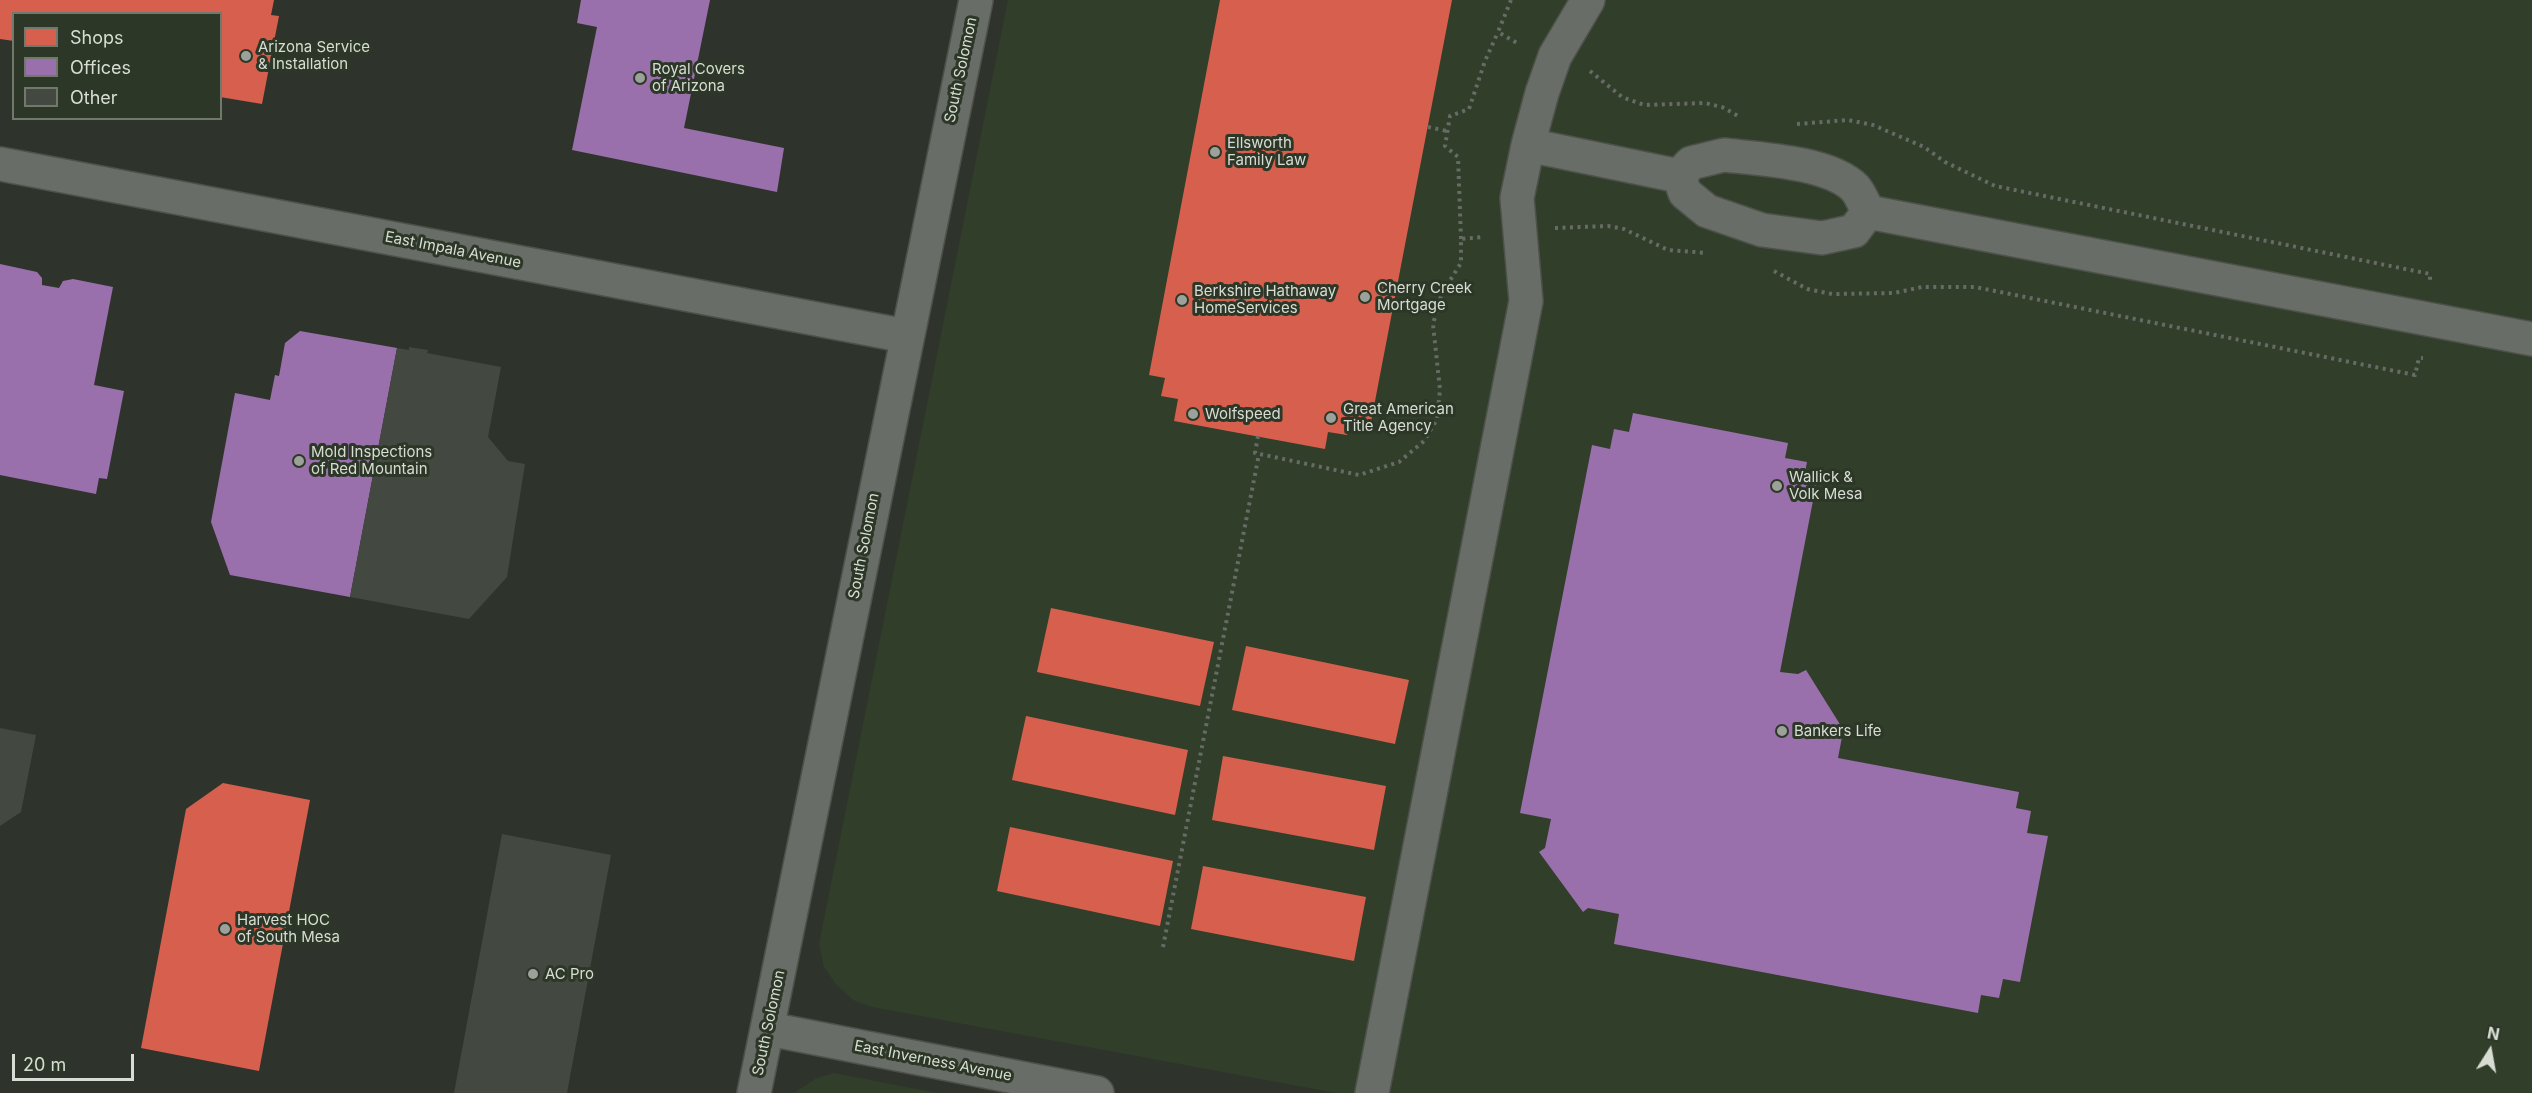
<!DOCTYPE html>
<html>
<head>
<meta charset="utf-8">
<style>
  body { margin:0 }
  #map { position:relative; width:2532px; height:1093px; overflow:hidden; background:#2e342c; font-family:Inter,sans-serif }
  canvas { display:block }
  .legend { position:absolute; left:12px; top:12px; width:210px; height:108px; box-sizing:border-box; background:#2d3728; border:2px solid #71796c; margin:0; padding:8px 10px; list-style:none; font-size:18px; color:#d7ddd3 }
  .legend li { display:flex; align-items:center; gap:12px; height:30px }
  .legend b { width:30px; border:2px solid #71796c }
  .north { position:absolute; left:2460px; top:1021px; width:60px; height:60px; -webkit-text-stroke:4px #2d3728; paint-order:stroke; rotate:11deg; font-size:16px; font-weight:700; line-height:24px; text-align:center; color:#d7ddd3 }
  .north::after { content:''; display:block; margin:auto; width:21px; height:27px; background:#d7ddd3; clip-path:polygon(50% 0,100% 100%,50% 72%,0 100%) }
  .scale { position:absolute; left:12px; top:1054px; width:122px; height:27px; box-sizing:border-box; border:3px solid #d7ddd3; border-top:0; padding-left:8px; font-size:18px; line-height:21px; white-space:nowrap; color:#d7ddd3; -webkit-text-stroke:4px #2d3728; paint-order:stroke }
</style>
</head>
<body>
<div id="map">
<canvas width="2532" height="1093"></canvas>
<ul class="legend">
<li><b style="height:16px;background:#d6604d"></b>Shops</li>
<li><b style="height:16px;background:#9970ab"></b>Offices</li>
<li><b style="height:16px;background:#434841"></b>Other</li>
</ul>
<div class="north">N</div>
<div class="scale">20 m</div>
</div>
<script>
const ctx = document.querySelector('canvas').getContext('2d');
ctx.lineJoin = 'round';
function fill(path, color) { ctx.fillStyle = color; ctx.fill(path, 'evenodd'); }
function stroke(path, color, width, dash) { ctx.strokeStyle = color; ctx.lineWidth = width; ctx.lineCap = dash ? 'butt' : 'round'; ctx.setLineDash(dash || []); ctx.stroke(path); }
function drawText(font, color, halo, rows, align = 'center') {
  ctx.font = font + ' Inter,sans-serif'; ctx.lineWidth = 6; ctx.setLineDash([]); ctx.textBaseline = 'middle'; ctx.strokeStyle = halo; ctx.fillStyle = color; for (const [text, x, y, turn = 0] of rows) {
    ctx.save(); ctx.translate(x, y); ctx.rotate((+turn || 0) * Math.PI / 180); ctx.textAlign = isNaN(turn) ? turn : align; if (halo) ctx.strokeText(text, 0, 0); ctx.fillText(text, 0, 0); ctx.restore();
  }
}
fill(new Path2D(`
  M1008 0H2532V1093H1336L872 1007 853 1000 836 984 824 967 819 944Z
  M834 1073 937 1093H794L815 1079Z`), '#313e2a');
fill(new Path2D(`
  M0 0H274L271 15 279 16 262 104 220 97V14H14V41L0 39Z
  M1220 0H1452L1371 422 1351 418 1347 435 1328 432 1325 449 1174 421 1178 399 1161 396 1165 378 1149 375Z
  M1051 608 1214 642 1200 706 1037 672Z
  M1246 646 1409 680 1395 744 1232 710Z
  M1026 716 1188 750 1175 815 1012 780Z
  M1223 756 1386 786 1374 850 1212 820Z
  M223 783 310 800 259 1071 141 1048 186 809Z
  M1010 827 1173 861 1160 926 997 891Z
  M1203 866 1366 897 1354 961 1191 929Z`), '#d6604d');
fill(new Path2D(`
  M581 0H710L684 128 784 148 777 192 572 150 597 27 577 23Z
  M0 264 37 272 42 278V285L59 288 63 281 73 279 113 287 94 385 124 391 107 479 99 478 96 494 0 475Z
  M300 331 397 348 350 597 230 575 211 522 235 393 270 400 275 375 279 376 285 343Z
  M1633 413 1788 443 1785 458 1807 462 1803 483 1816 485 1780 672 1798 674 1806 670 1846 734 1842 737 1838 758 2019 792 2016 808 2031 811 2027 833 2048 836 2020 982 2003 979 1999 998 1981 995 1978 1013 1614 944 1619 914 1588 908 1583 912 1539 852 1545 848 1551 819 1520 813 1592 445 1610 449 1614 429 1629 432Z`), '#9970ab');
fill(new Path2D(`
  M409 347 428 350 427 353 501 367 488 437 508 461 525 464 507 577 469 619 350 597 397 348 409 350Z
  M0 728 36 735 21 812 0 826Z
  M502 834 611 855 567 1093H454Z`), '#434841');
const minor = new Path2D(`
  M1528 145 1679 176
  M1724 155C1760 159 1829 162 1855 188 1861 195 1864 204 1868 212L1854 231 1822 238 1762 230 1707 211 1685 193 1679 176 1691 163Z
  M0 164 906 336
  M1868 212 2532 339
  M769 1029 1097 1093
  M754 1093 976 0
  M1372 1093 1526 301 1517 198 1528 145 1542 93 1555 56 1588 0`);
stroke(minor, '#4d514a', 36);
stroke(new Path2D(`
  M1511 0 1498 32 1519 44
  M1590 71 1622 97 1644 105 1705 103 1722 107 1740 117
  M1797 124 1848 120 1873 125 1924 147 1945 162 1995 186 2430 274V283
  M1428 127 1447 131
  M1555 228 1608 226 1624 229 1668 250 1707 253
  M1461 239 1458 157 1445 146 1450 116 1469 109 1485 61 1498 32
  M1774 271 1807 289 1832 294 1894 293 1922 287H1975L2415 375 2419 358H2423
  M1258 436 1255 453 1359 475 1399 462 1424 441 1437 419 1440 390 1433 324 1442 293 1461 263V239L1482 237
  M1163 947 1259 454`), '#676b66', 4, [3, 4.5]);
stroke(minor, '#696d67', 33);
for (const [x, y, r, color] of [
  [246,56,6,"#9ca299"],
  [640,78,6,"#9ca299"],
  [1215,152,6,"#9ca299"],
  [1365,297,6,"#9ca299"],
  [1182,300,6,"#9ca299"],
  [1193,414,6,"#9ca299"],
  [1331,418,6,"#9ca299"],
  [299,461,6,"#9ca299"],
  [1777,486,6,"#9ca299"],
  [1782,731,6,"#9ca299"],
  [225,929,6,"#9ca299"],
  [533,974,6,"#9ca299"]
]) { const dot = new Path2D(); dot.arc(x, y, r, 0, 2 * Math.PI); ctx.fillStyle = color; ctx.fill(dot); stroke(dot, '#2d3728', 2); }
drawText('15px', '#d7ddd3', '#2d3728', [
  ["Arizona Service",258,47],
  ["& Installation",258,64],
  ["Royal Covers",652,69],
  ["of Arizona",652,86],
  ["Ellsworth",1227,143],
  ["Family Law",1227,160],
  ["Cherry Creek",1377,288],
  ["Mortgage",1377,305],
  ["Berkshire Hathaway",1194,291],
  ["HomeServices",1194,308],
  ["Great American",1343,409],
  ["Title Agency",1343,426],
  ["Wolfspeed",1205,414],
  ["Mold Inspections",311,452],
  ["of Red Mountain",311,469],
  ["Wallick &",1789,477],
  ["Volk Mesa",1789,494],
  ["Bankers Life",1794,731],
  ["Harvest HOC",237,920],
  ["of South Mesa",237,937],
  ["AC Pro",545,974]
], 'left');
drawText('15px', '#d7ddd3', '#2d3728', [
  ["South Solomon",961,70,-78],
  ["East Impala Avenue",453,250,11],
  ["South Solomon",864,546,-79],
  ["South Solomon",769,1023,-78],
  ["East Inverness Avenue",933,1061,11]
]);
</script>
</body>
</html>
